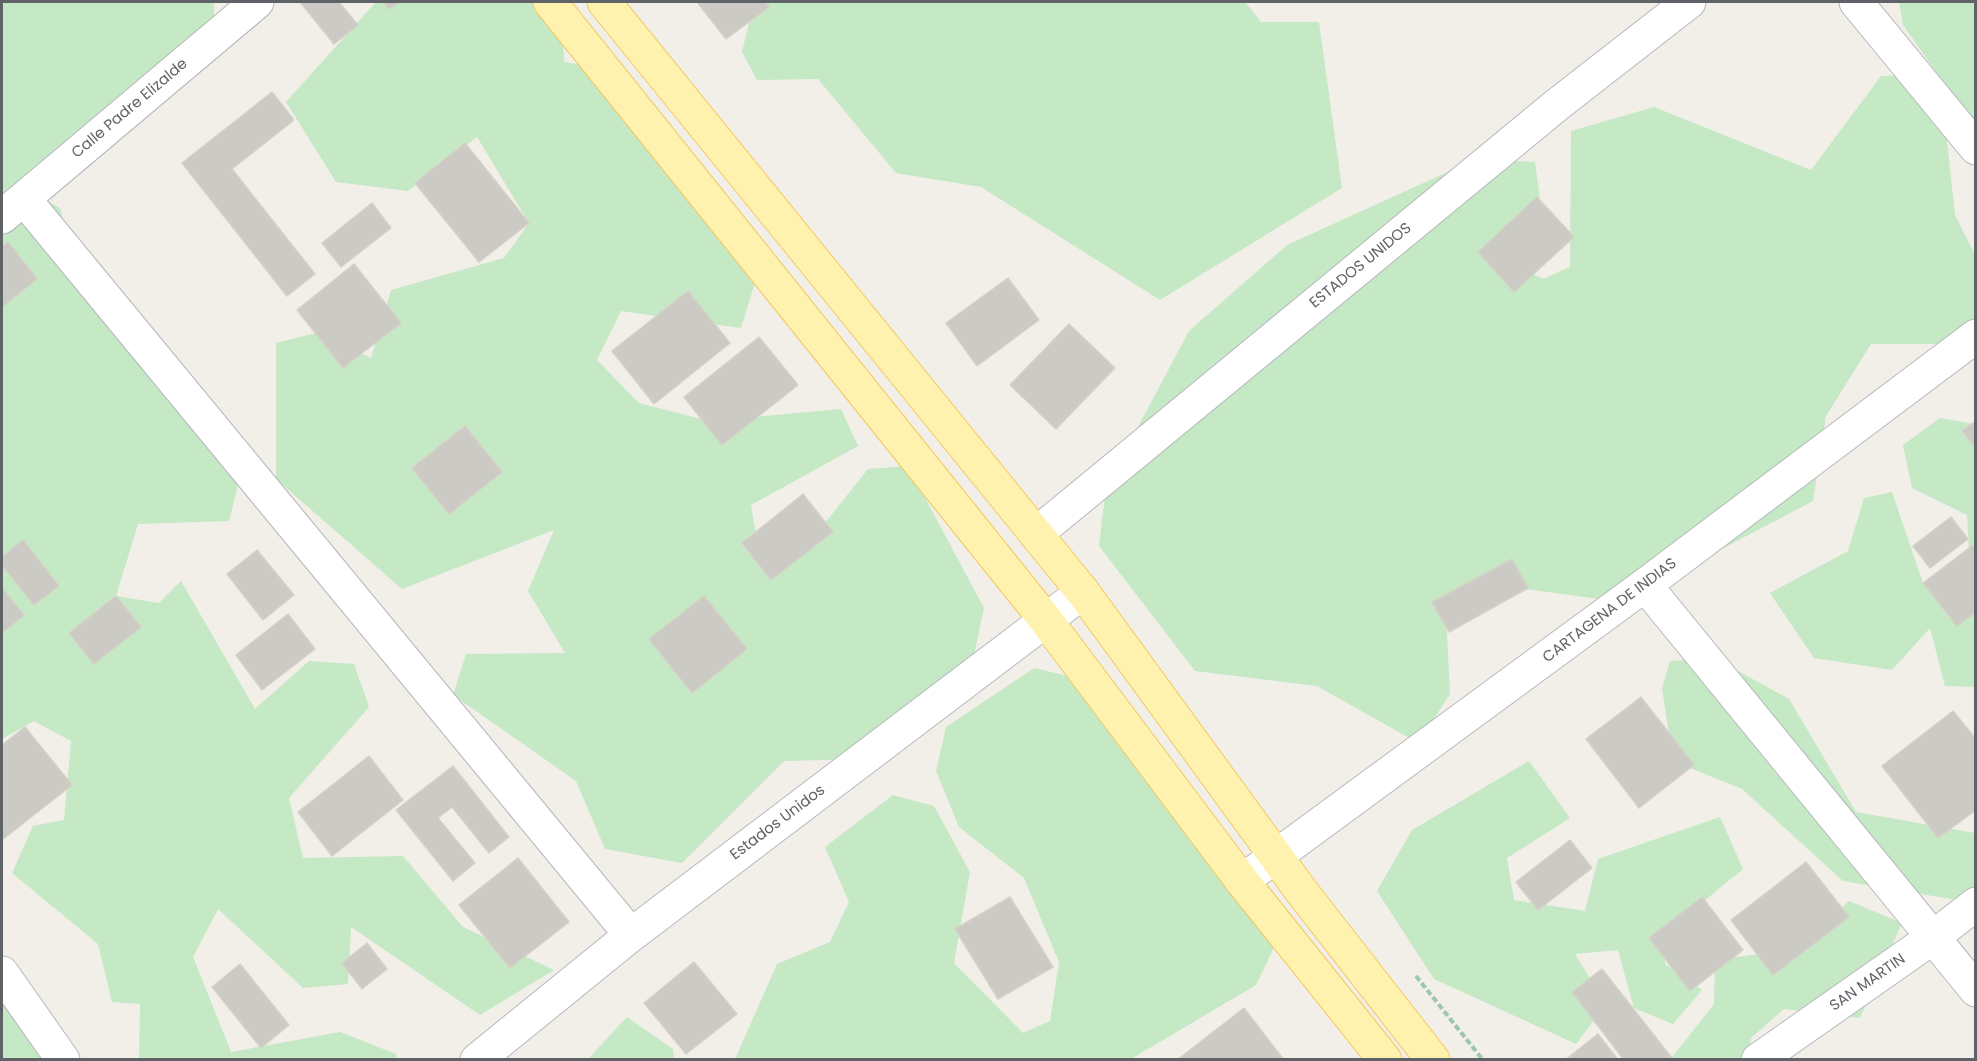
<!DOCTYPE html>
<html>
<head>
<meta charset="utf-8">
<style>
  body { margin:0 }
  #map { position:relative; width:1977px; height:1061px; overflow:hidden; background:#f1efe8; font-family:Poppins,sans-serif }
  canvas { display:block }
  .frame { position:absolute; inset:0; border:3px solid #5f6368; pointer-events:none }
</style>
</head>
<body>
<div id="map">
<canvas width="1977" height="1061"></canvas>
<div class="frame"></div>
</div>
<script>
const context = document.querySelector('canvas').getContext('2d');
context.lineJoin = 'round';
function fill(path, color) { context.fillStyle = color; context.fill(path, 'evenodd'); }
function trace(path, color, width, dash) { context.strokeStyle = color; context.lineWidth = width; context.lineCap = dash ? 'butt' : 'round'; context.setLineDash(dash || []); context.stroke(path); }
function write(font, color, halo, rows, align = 'center') {
  context.font = font + ' Poppins,sans-serif'; context.lineWidth = 5; context.setLineDash([]); context.textBaseline = 'middle'; context.strokeStyle = halo; context.fillStyle = color; for (const [text, x, y, turn = 0] of rows) {
    context.save(); context.translate(x, y); context.rotate((+turn || 0) * Math.PI / 180); context.textAlign = isNaN(turn) ? turn : align; if (halo) context.strokeText(text, 0, 0); context.fillText(text, 0, 0); context.restore();
  }
}
fill(new Path2D(`
  M2,2H214V24L2,194Z
  M376,2H562L564,62L611,69L763,256L741,328L621,311L597,360L639,403L709,421L841,409L858,446L751,505L756,534L813,538L868,469L908,466L984,608L971,669L862,759L784,761L682,863L605,849L576,781L453,695L466,654L565,653L528,591L554,530L402,589L276,479V343L316,333L371,358L391,290L504,258L529,223L477,137L408,191L336,182L286,102Z
  M754,2H1245L1261,22H1319L1342,188L1160,300L981,187L896,173L818,79L757,80L742,52Z
  M1899,2H1975V127L1903,25Z
  M1909,75L1945,122L1955,215L1975,255V321L1960,344H1871L1826,416L1813,501L1621,602L1504,586L1446,615L1450,694L1418,743L1317,686L1195,671L1099,546L1106,487L1189,331L1287,245L1476,159L1535,162L1542,215L1495,254L1543,279L1570,267L1571,131L1654,107L1811,170L1881,76Z
  M19,185L60,208L75,265L239,481L229,521L138,524L116,596L159,603L181,581L255,709L309,661L354,664L369,707L289,798L303,858L403,856L463,927L554,970L480,1015L351,927L348,984L303,988L218,909L193,957L231,1052L340,1032L396,1054L397,1059H139L140,1004L112,1002L98,944L12,873L33,826L64,820L71,741L34,721L2,739V197Z
  M1940,418L1975,424V687L1945,686L1930,628L1892,670L1814,658L1770,593L1848,551L1864,498L1892,492L1923,583L1972,602L1967,515L1912,488L1903,445Z
  M1714,658L1789,699L1856,812L1975,833V903L1843,881L1742,789L1673,761L1662,688L1670,661Z
  M1034,668L1077,678L1289,916L1256,985L1131,1059H735L777,964L830,942L849,902L825,847L893,795L934,806L970,872L954,963L1023,1033L1050,1021L1059,962L1024,878L959,827L936,771L946,727Z
  M1529,761L1570,818L1507,858L1514,900L1585,911L1598,859L1720,817L1743,869L1664,934L1665,964L1702,990L1673,1024L1634,1008L1618,950L1575,954L1606,1005L1576,1044L1434,979L1377,891L1412,830Z
  M1849,901L1902,923L1860,1018L1784,1009L1751,1038L1748,1059L1670,1060L1714,1004L1715,960L1797,949Z
  M2,1001L41,1059H2Z
  M627,1017L673,1049L674,1059H588Z`), '#c5e8c5');
const building = new Path2D(`
  M300,2H339L358,25L334,44Z
  M383,2H399L389,9Z
  M697,2H765L769,7L726,39Z
  M272,92L294,120L232,169L315,274L287,296L182,163Z
  M465,143L529,223L479,262L415,183Z
  M1537,197L1574,237L1514,292L1478,252Z
  M372,203L391,228L341,267L322,243Z
  M8,242L37,279L2,307V247Z
  M354,264L401,323L343,368L297,310Z
  M1008,278L1039,320L977,366L946,323Z
  M688,291L730,343L654,404L612,351Z
  M1069,324L1115,368L1056,429L1010,385Z
  M759,337L798,385L722,445L684,397Z
  M1976,421V448L1962,431Z
  M465,426L502,472L449,514L412,468Z
  M803,494L833,532L771,580L742,543Z
  M1951,517L1968,539L1930,568L1913,546Z
  M23,540L59,586L34,605L2,565V557Z
  M1973,545L1976,548V612L1957,626L1923,583Z
  M257,550L294,595L263,620L227,574Z
  M1512,559L1528,588L1449,632L1432,602Z
  M2,588L24,615L2,633Z
  M116,596L141,627L94,664L69,633Z
  M704,596L747,649L692,693L649,639Z
  M288,614L315,649L262,690L236,655Z
  M1641,697L1694,765L1639,808L1586,739Z
  M1953,711L1976,739V810L1938,838L1882,766Z
  M25,727L72,785L2,840V745Z
  M369,756L403,800L332,856L298,812Z
  M453,766L509,837L489,853L452,807L438,818L475,863L453,881L396,810Z
  M1570,840L1592,868L1538,910L1516,882Z
  M518,858L569,922L510,968L459,905Z
  M1806,862L1849,917L1773,975L1731,920Z
  M1010,897L1053,967L998,999L955,929Z
  M1702,897L1743,950L1690,991L1649,938Z
  M367,943L387,969L362,989L342,963Z
  M694,962L737,1014L686,1054L644,1003Z
  M240,964L289,1025L261,1048L212,987Z
  M1602,969L1672,1058L1669,1060H1624L1572,992Z
  M1244,1008L1284,1060H1177Z
  M1598,1034L1618,1060H1565Z`);
fill(building, '#cccac5');
trace(building, '#d6d1c6', 1.5);
const street = new Path2D(`
  M1856,2L1976,148
  M24,199L631,935
  M2,217L257,2
  M1036,534L1558,104L1689,2
  M1645,585L1976,990
  M1242,881L1645,585L1976,336
  M2,973L63,1060
  M477,1060L631,935L1083,592
  M1758,1060L1932,938L1976,904`);
const primary = new Path2D(`
  M550,2L1045,619L1242,881L1385,1060
  M604,2L1083,592L1302,892L1433,1060`);
trace(street, '#b5b8bc', 35);
trace(primary, '#f2c960', 35);
trace(new Path2D(`
  M1416,976L1483,1060`), '#9cc7a9', 4, [6, 3]);
trace(street, '#fff', 33);
trace(primary, '#fff2af', 33);
write('15px', '#5f6368', '#fff', [
  ["Calle Padre Elizalde",130,109,-40],
  ["ESTADOS UNIDOS",1361,266,-39],
  ["CARTAGENA DE INDIAS",1610,611,-37],
  ["Estados Unidos",778,823,-37],
  ["SAN MARTIN",1868,983,-35]
]);
</script>
</body>
</html>
